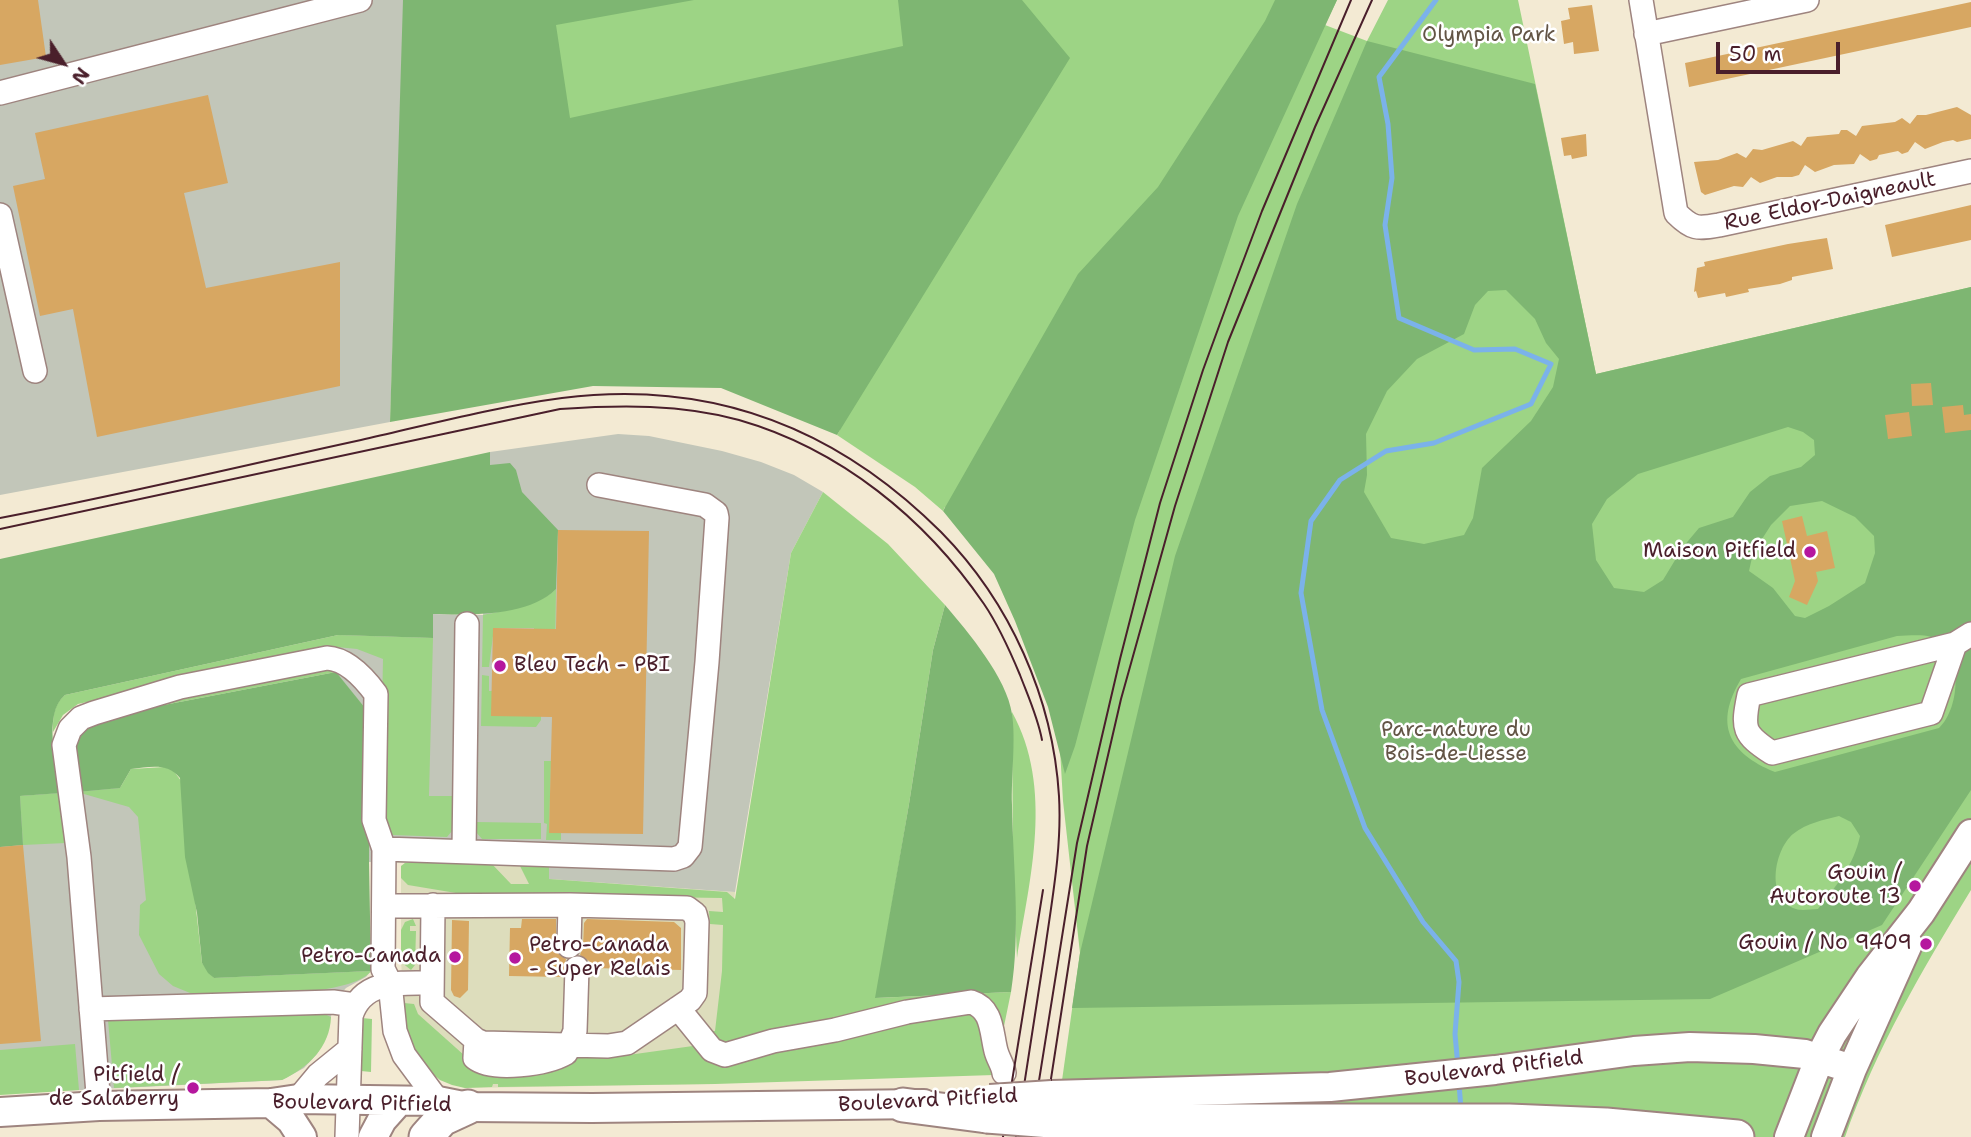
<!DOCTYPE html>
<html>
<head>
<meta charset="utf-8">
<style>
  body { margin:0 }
  #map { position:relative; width:1971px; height:1137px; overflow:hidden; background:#f3ead3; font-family:"Shantell Sans",sans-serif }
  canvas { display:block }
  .north { position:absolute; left:28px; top:28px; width:70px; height:70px; -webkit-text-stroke:5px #fff; paint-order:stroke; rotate:126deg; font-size:19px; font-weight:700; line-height:28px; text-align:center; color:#4a1f2b }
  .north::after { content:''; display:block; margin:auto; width:24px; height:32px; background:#4a1f2b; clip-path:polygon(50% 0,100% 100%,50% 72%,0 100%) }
  .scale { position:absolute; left:1716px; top:42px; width:124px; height:32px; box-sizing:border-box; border:4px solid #4a1f2b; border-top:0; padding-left:9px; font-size:21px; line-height:24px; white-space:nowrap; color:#4a1f2b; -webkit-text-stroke:5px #fff; paint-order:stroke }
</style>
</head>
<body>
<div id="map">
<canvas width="1971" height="1137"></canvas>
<div class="north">N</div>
<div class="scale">50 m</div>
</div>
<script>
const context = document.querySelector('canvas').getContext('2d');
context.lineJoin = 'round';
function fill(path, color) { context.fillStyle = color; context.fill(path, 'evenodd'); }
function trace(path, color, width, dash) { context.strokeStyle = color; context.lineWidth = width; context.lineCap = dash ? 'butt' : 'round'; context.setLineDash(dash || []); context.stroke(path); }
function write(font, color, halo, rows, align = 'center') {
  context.font = font + ' "Shantell Sans",sans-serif'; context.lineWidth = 5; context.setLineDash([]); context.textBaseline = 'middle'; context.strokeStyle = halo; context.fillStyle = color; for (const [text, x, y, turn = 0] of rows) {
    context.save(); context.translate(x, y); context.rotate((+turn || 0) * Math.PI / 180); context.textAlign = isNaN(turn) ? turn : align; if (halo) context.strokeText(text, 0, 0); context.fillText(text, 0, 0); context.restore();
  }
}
fill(new Path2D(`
  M405,863L549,865V879L735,892L715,1084L465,1088L440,1080L404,1003L401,962V866Z`), '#ddddbc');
fill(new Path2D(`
  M0,0H405L390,422L0,495Z
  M618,434L649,436L722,451L761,462L794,475L823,492L791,553L735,892L549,879V865L369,862L370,714L336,673L338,635L432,638V614L483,615L490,452Z
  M182,782L189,979L371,971L366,977L346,988L340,995L332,1012L326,1038L317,1054L304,1068L282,1080L0,1094V833L20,796Z`), '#c2c6b9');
fill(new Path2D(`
  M408,0H1337L1325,25L1367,41L1388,0H1518L1596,374L1971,287V890C1922,970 1876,1049 1845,1137H1054L1080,953L1063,801L1059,732L1001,573L945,507L943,511L915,487L837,435L840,430L725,383Z
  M823,492L888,544L945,605L933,650L909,804L876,998L1011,992L994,1075L715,1084L498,1087V1084H493L492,1087L465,1088L452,1085L440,1080L422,1065L404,1031V1003L414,1004L418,1014L474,1064L570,1057L621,1056L700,1045L710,1031H715L722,971L723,925L710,924L709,911L723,912L722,898L462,894L408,885L401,878V866L405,863L413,862L491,863L511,884H529L519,864L549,865V879L727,892L735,899L791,553Z
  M556,589L555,656H534V628H494L489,667H482L483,615C506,610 539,606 556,589Z
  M338,635L433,638L429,796H453L452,831L447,837L393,835L388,833L380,808L383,659L357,649L337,647L78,704L63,715L53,732C53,718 53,705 65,695Z
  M336,665V672L117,714Z
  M482,675L489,676V691L541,689V720L536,727L481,726Z
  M1012,712C1054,788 1030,878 1017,958L1013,868Z
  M544,761H551L549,832L561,833V840H546L547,824L544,823Z
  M164,767L173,770L182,782L202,963L214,978L371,971C353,996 246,995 213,998L195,995L173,986L159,974L139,935L140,905L146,900L138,817L129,807L77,792L120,788L131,769Z
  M61,793L66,843L23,845L20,796Z
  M476,822L541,823V839H482L476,832Z
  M413,919L416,926H410V931H416L415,965L411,970L401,962V930L405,922Z
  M320,1012L331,1017C330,1047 308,1068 282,1080L114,1088L108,1020Z
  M362,1018L372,1019L371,1072L361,1071Z
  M75,1044L79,1090L0,1095V1050Z`), '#9dd485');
fill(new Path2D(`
  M403,0H694L556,25L570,118L903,46L898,0H1022L1070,58L837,435L721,388L593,386L390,422Z
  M1275,0H1337L1238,216L1135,520L1075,746L1065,774L1048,707L1015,621L994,574L943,511L1078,274L1158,187L1265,21Z
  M1367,41L1535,84L1596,374L1971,287V790L1882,925L1710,999L1072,1008L1080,953L1175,556L1297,204ZM1506,290L1535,319L1546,343L1559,359L1553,387L1531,421L1482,468L1473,518L1464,535L1424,544L1391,538L1364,492L1367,475L1366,434L1387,391L1417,359L1464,334L1475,305L1488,291ZM1788,427L1803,432L1814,440L1815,455L1801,467L1770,476L1750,492L1733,517L1699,528L1683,547L1663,580L1644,592L1614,588L1596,560L1592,524L1607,499L1638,474ZM1822,501L1855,517L1874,536L1875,553L1865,583L1829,606L1805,618L1795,616L1773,588L1749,571L1753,553L1771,525L1790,506ZM1897,636C1907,636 1921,634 1931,637C1964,648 1961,708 1939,728L1775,772C1728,753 1714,724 1741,679ZM1839,816L1851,822L1860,836C1854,865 1836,886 1818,909C1811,909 1802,911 1796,909C1765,900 1774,850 1793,834C1807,823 1823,820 1839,816Z
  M490,452V465L510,463L516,470L522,492L558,530L556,589C528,617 469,615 433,614V638L338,635L65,695C42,714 57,767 61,793L20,796L23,845L0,847V559Z
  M945,605C968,632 1007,678 1012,714C1016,739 1011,778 1012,805C1013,867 1021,931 1011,992L875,998L909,804L933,650Z
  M336,672L370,714L369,862L371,971L214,978L208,973L202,963L197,913L185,857L180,778C167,762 150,767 131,769L120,788L77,792C73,773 66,742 85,728C94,722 107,719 117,714Z`), '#7eb672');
trace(new Path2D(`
  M1436,0L1379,77L1388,124L1392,178L1385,225L1399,318L1474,350L1515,349L1551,364L1531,404L1434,443L1386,451L1340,480L1311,521L1301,593L1322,710L1365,828L1423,922L1456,961L1459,982L1455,1034L1458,1067
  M1459,1084L1461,1109`), '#7bb2ea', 5);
fill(new Path2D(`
  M0,0H38L46,57L0,65Z
  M1971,2V27L1689,87L1685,63Z
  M1592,5L1599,51L1574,54L1573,42L1564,44L1561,21L1570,19L1568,8Z
  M208,95L228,183L184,193L206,288L340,262V386L97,437L73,309L40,316L13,186L45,179L35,133Z
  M1957,107L1971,115V139L1957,142L1953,140L1943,142L1925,149L1915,142L1908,152L1902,154L1898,151L1879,155L1877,159L1870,161L1860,154L1854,164L1834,165L1815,172L1805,165L1799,175L1792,177H1777L1760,183L1751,177L1743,187L1734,186L1705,195L1701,192L1694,162L1718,160L1737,153L1746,158L1753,149L1762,150L1793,141L1801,146L1807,137L1839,134L1841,130H1847L1856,136L1862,126L1895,122L1902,118L1910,124L1917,115H1926Z
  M1586,134L1587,156L1572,159L1571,155L1564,156L1561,138Z
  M1971,205V240L1892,257L1885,225Z
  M1827,238L1833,269L1792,277V280L1780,284L1748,289L1749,292L1726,297L1725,293L1698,298L1696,291L1694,292L1697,268L1705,266L1704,262L1788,244Z
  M1931,383L1933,405L1912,406L1911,384Z
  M1963,405L1964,415L1971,414V430L1945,433L1942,407Z
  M1909,412L1912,436L1888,439L1885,415Z
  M1802,516L1807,536L1827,531L1835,568L1816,572L1818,581L1807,605L1789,597L1795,581L1782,521Z
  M558,530L649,531L643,834L549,833L552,717L491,716L493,628L556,629Z
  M23,845L41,1041L0,1044V847Z
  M522,919H556V952L566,959L563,977L509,976L510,928H521Z
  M587,919L674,922L681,928V970L591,968L589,961L580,955L583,946L584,923Z
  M452,920L469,921L468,990L460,998L454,996L451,990Z`), '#d7a762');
const minor = new Path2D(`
  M1641,0L1676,213C1692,229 1697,229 1719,225L1971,171
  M1646,34L1807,0
  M0,93L360,0
  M0,215L35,371
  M1955,644L1931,713L1772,753C1743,734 1742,729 1749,695L1955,644L1971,634
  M384,849L674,859L683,856L690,847L707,662L717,518L716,513L705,505L599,485
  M464,851L467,624
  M384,906L570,905L687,908L695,914L697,922L695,993L690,1000L627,1043L608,1046L483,1043L476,1040L432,1002L433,905
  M569,946L570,905
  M678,1008L712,1050L725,1055L773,1041L835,1030L907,1012L971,1002C993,1009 991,1032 996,1051C998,1059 1003,1065 1004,1073
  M91,1009L333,1002L355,1005
  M476,1040L475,1058C493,1072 547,1064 566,1053L575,1031L577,968
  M298,1099L318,1075L350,1049
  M99,1106L79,857L64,745L70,729L81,718L94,713L180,687L327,658C347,659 365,679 376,694L374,820L384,849L383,969L390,983L395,1031L404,1055L438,1101
  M347,1137L351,1016C362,979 401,983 432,983`);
const major = new Path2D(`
  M1052,1095L1330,1087L1495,1070L1634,1051L1690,1047L1754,1049L1805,1054L1852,1069
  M271,1103L291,1120L302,1137
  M0,1112L99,1106L271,1103L298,1099L438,1101L468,1107L592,1108L924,1104
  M373,1137L382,1120L399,1101
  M1789,1137L1820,1057L1832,1034L1870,977L1921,912L1971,834
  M1826,1137L1852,1069L1908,944`);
const highway = new Path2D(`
  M903,1105L987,1116
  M1051,1121H1509L1606,1125L1737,1137
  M426,1137L442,1119L468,1107`);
trace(minor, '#9e847f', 26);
trace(major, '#9e847f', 32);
trace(highway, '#9e847f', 37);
trace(minor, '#fff', 23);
trace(major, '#fff', 28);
trace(highway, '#fff', 33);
trace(new Path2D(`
  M0,518C121,495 241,466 361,440C427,425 494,407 562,398C710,379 836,427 941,532C1010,602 1053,698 1059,796C1062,848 1052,899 1045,950C1035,1013 1026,1075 1016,1137
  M0,529L560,409C620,405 681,404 739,420C840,449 925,518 984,604C999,626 1010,651 1020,675C1028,696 1038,718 1042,740
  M1003,1137L1043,890
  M1030,1137L1077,843L1120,659L1160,503L1203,370L1233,288L1262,211L1351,0
  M1042,1137L1087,846L1121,699L1175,506L1228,342L1315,127L1372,0`), '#4a1f2b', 2);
const majorBridge = new Path2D(`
  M990,1099L1052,1095`);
const highwayBridge = new Path2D(`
  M987,1116L1051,1121`);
trace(majorBridge, '#9e847f', 32, []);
trace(highwayBridge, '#9e847f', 37, []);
trace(majorBridge, '#fff', 28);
trace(highwayBridge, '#fff', 33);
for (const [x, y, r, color] of [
  [1810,552,7,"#b5179e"],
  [500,666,7,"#b5179e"],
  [1915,886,7,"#b5179e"],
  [1926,944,7,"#b5179e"],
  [455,957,7,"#b5179e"],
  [515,958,7,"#b5179e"],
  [193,1088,7,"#b5179e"]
]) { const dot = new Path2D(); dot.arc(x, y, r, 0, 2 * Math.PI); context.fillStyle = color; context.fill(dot); trace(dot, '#fff', 2.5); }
write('21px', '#635546', '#fff', [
  ["Olympia Park",1489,36],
  ["Parc-nature du",1456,731],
  ["Bois-de-Liesse",1456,755]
]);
write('21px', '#4a1f2b', '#fff', [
  ["Rue Eldor-Daigneault",1830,202,-12],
  ["Boulevard Pitfield",1494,1069,-7],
  ["Boulevard Pitfield",928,1101,-3],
  ["Boulevard Pitfield",362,1104,1]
]);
write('21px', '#4a1f2b', '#fff', [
  ["Maison Pitfield",1796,552],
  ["Bleu Tech - PBI",514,666,"left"],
  ["Gouin /",1901,874],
  ["Autoroute 13",1901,898],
  ["Gouin / No 9409",1912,944],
  ["Petro-Canada",529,946,"left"],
  ["- Super Relais",529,970,"left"],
  ["Petro-Canada",441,957],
  ["Pitfield /",179,1076],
  ["de Salaberry",179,1100]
], 'right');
</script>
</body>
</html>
